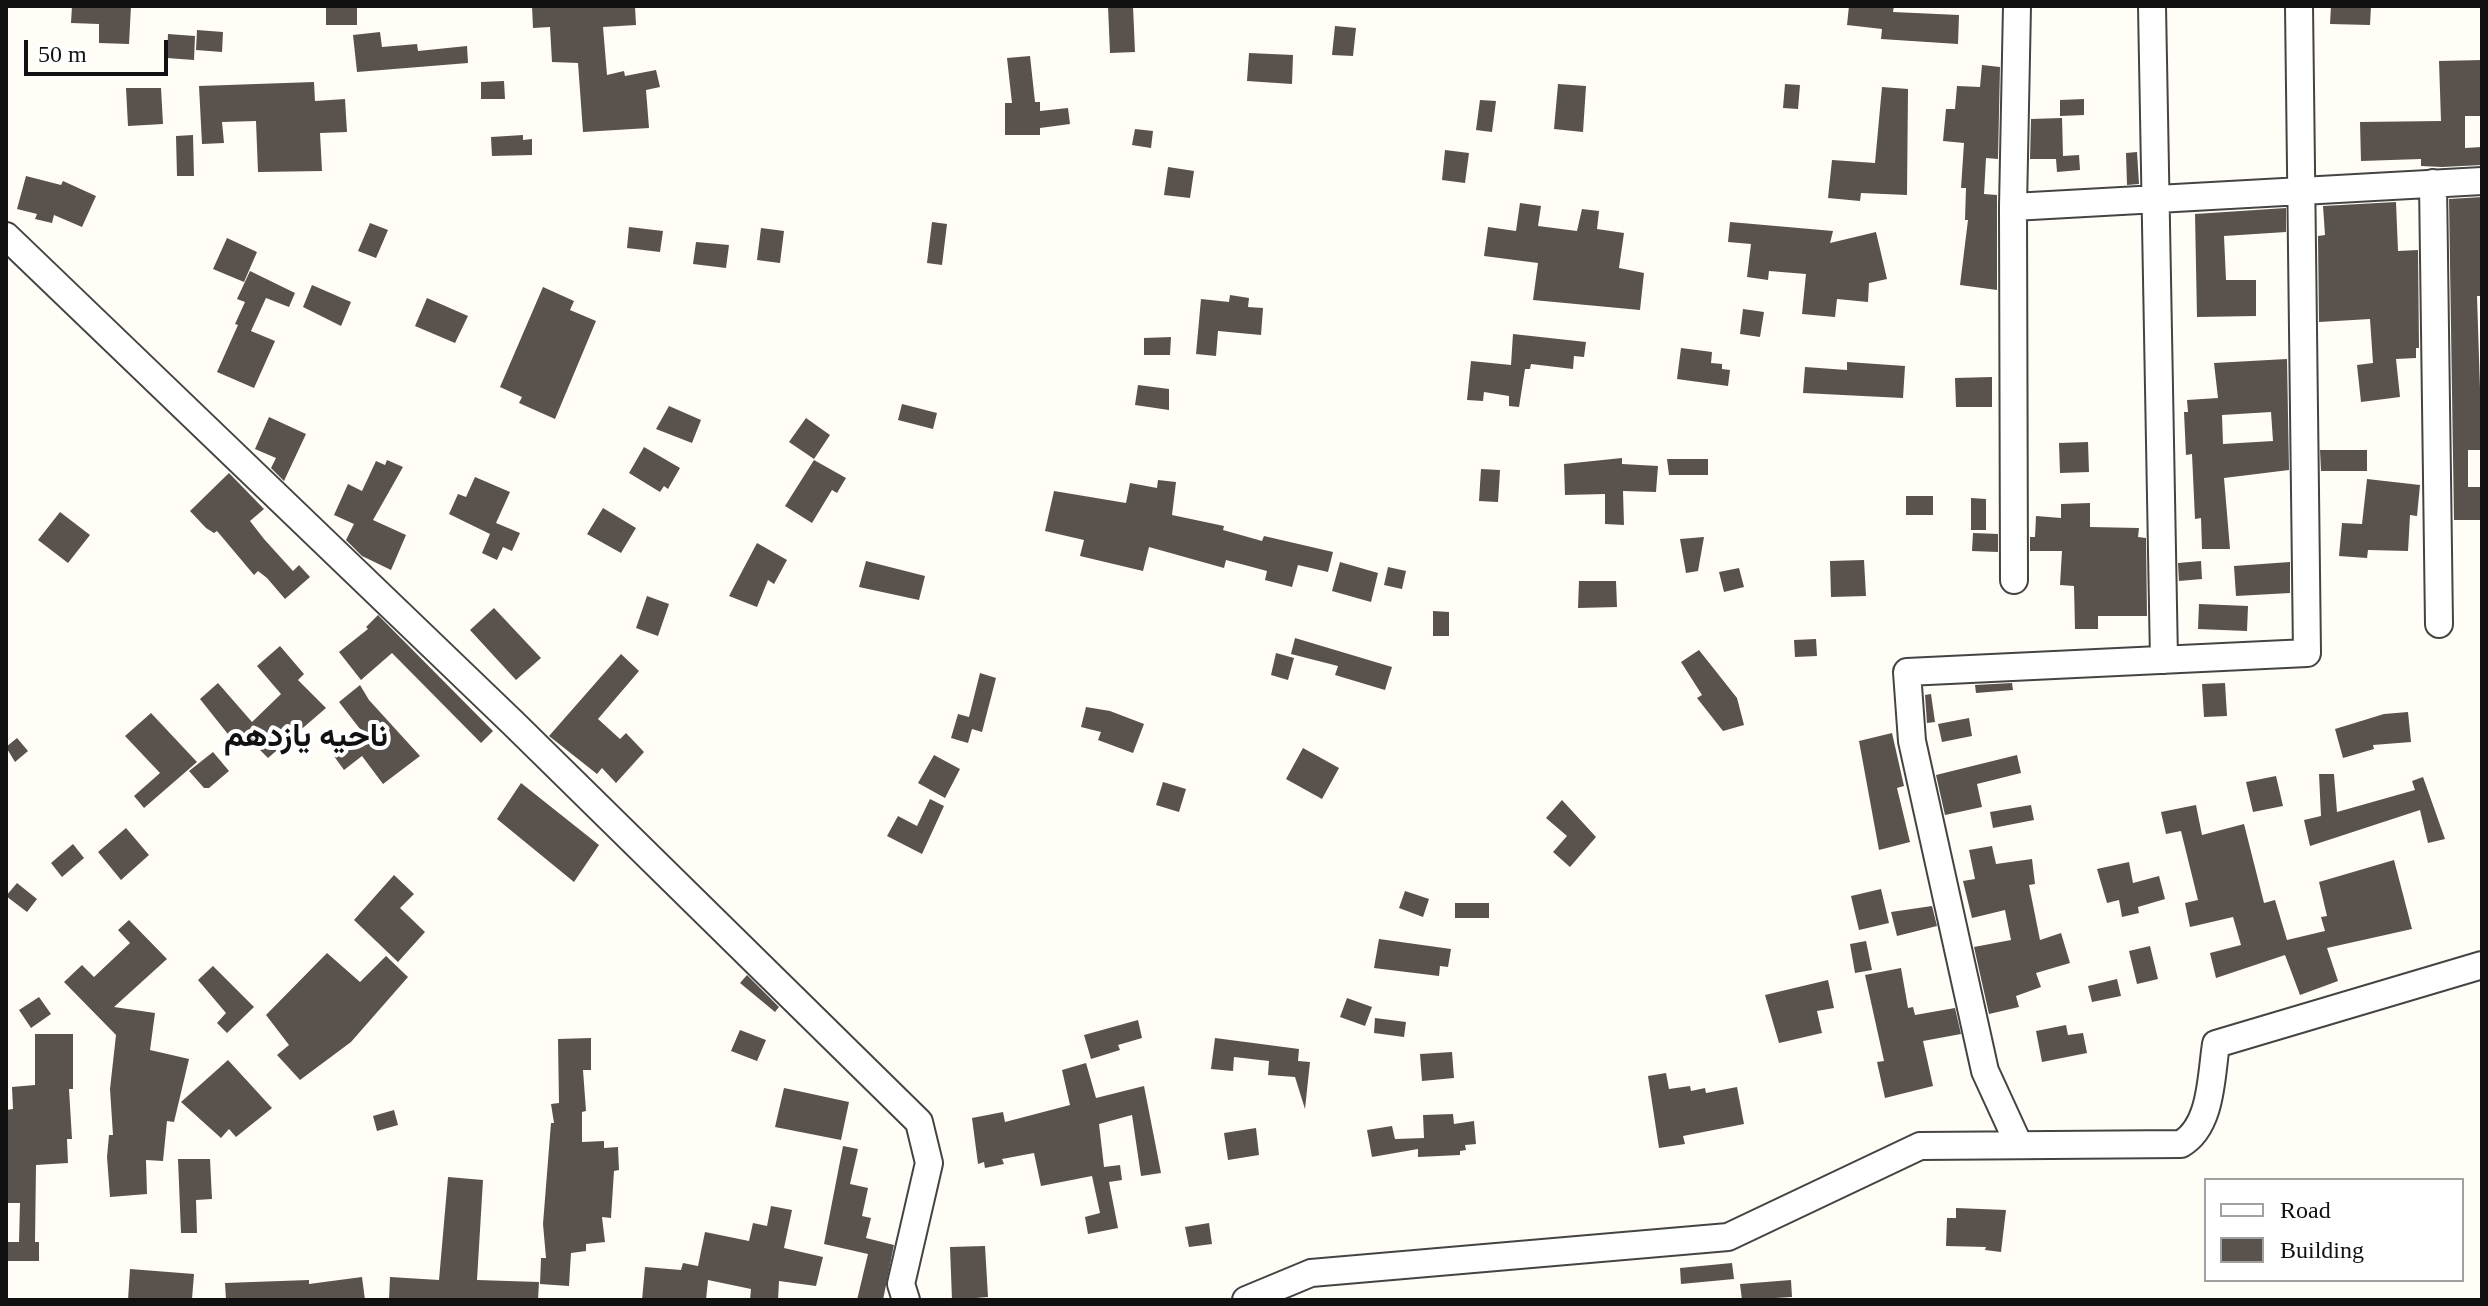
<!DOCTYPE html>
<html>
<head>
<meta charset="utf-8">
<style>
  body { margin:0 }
  #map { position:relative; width:2488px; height:1306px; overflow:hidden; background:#fffdf5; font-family:"Times New Roman",serif }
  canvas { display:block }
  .frame { position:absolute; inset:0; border:8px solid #111; pointer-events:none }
  .legend { position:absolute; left:2204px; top:1178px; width:260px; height:104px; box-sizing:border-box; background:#fff; border:2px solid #a0a0a0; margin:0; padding:10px 14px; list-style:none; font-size:24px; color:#111 }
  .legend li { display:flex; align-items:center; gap:16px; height:40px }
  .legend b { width:40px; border:2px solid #a0a0a0 }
  .scale { position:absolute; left:24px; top:40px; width:144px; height:36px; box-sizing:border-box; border:4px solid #111; border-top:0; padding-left:10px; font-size:24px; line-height:28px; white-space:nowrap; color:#111; -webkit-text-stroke:6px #fff; paint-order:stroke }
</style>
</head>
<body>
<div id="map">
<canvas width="2488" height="1306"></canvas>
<div class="frame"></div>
<ul class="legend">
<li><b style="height:10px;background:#fff"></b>Road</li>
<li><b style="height:22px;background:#5a524d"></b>Building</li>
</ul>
<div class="scale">50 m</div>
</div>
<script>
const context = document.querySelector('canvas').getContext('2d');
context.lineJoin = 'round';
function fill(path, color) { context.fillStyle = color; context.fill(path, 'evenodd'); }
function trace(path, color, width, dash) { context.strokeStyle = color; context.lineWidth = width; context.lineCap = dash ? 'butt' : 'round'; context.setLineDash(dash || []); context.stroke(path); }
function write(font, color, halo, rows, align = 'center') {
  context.font = font + ' "Times New Roman",Vazirmatn,serif'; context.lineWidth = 8; context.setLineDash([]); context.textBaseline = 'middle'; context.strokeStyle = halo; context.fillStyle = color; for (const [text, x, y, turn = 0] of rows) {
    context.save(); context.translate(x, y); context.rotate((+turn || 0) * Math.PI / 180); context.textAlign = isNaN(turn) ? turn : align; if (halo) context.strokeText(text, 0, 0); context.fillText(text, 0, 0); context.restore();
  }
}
fill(new Path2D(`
  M72,6H131L129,44L99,43V24L71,23Z
  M326,6H357V25H326Z
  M532,6H635L636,25L603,27L607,75L624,71L625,76L656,70L660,87L646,90L649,128L583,132L578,63L552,62L550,27L533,28Z
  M1108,6H1133L1135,52L1110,53Z
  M1849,6H1894L1893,12L1959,15L1958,44L1881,39L1882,29L1847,25Z
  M2331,6H2371L2370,25L2330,24Z
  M1335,26L1356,28L1353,56L1332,55Z
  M197,30L223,32L222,52L196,50Z
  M380,32L382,47L417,44L418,51L467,46L468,63L357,72L353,35Z
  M168,34L195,36L194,60L167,58Z
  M1249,53L1293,55L1292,84L1247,81Z
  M1030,56L1035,102H1040V111L1068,108L1070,124L1040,128V135H1005V103H1012L1007,58Z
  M2482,60V116H2465V148L2482,147V165L2442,167L2421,166V159L2361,161L2360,122L2441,121L2439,61Z
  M1982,65L2000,67L1998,159L1986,158L1984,194L1997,195V290L1960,285L1968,220H1965L1966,188H1961L1964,143L1943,141L1946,109H1955L1957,86L1980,87Z
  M504,81L505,99H481V82Z
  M314,82L315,101L345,99L347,132L320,133L322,171L258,172L256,121L222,122L224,143L202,144L199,86Z
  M1558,84L1586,86L1583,132L1554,129Z
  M1785,84L1800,85L1798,109L1783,108Z
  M1882,87L1908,89L1907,195L1861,193L1860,201L1828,198L1832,160L1875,163Z
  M126,88H161L163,124L128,126Z
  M2084,99V115L2060,116V100Z
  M1480,100L1496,101L1492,132L1476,130Z
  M2062,118L2063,156L2079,155L2080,170L2057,172L2056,159H2030L2031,119Z
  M1135,129L1153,131L1151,148L1132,145Z
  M193,135L194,176H177L176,136Z
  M523,135V140L532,139V155L492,156L491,137Z
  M1445,150L1469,153L1465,183L1442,180Z
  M2137,152L2139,184L2127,185L2126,153Z
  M1168,167L1194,171L1190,198L1164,195Z
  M26,176L61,185L63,181L96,196L82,227L54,215L52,223L35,219L37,214L17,209Z
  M2482,197V296H2477L2482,450H2468V487H2482V520H2454L2449,199Z
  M2396,202L2398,251L2418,250L2419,348H2416V358L2396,359L2400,397L2361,402L2357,365L2373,363L2370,319L2319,322L2318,236L2325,235L2323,206Z
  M1520,203L1541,206L1538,226L1577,231L1582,209L1599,211L1597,229L1624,233L1619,268L1644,273L1640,310L1533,300L1538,263L1484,256L1488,227L1516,231Z
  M2286,208V232L2224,236L2226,280H2256V316L2197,317L2195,214Z
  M932,222L947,224L942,265L927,263Z
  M1730,222L1833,231L1830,243L1876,232L1887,279L1869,283L1868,302L1837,299L1835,317L1802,314L1806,274L1769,271L1768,280L1747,277L1751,244L1728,242Z
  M370,223L388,230L376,258L358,251Z
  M629,227L663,231L660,252L627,248Z
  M761,228L784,231L780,263L757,260Z
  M227,238L257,252L244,282L213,269Z
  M696,242L729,245L726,268L693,264Z
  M250,271L295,293L289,307L266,298L251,331L275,341L254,388L217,372L238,325L235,324L245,302L237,299Z
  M312,285L351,302L341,326L303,307Z
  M543,287L574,301L570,310L596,321L555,419L519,403L522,397L500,387Z
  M1230,295L1249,298L1248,307L1263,308L1261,335L1218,331L1216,356L1196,354L1201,299L1229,302Z
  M427,298L468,316L455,343L415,326Z
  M1743,309L1764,312L1760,337L1740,334Z
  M1513,334L1586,342L1584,357L1574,356L1573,369L1531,364L1530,369H1525L1519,407L1509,406V396L1484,392L1483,401L1467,400L1471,361L1511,365Z
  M1171,337L1170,355H1144V338Z
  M1681,348L1712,352L1711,363L1722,364V369L1730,370L1728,386L1677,379Z
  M2287,359L2289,470L2224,478L2230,549H2202L2201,518L2195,519L2192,454L2186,455L2184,412H2188L2187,400L2218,398L2214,363ZM2271,412L2273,441L2223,444L2222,415Z
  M1847,362L1905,366L1903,398L1803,393L1805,367L1847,370Z
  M1992,377V407H1956L1955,378Z
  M1138,385L1169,389V410L1135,405Z
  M902,404L937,413L933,429L898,420Z
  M669,406L701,420L692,443L656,429Z
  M269,417L306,434L284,481L271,468L276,458L255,449Z
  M806,418L830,435L814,459L789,442Z
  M2088,442L2089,472L2060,473L2059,443Z
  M644,447L680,468L668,489L664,486L660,492L629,473Z
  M2320,450H2367V471H2321Z
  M1622,458V464L1658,466L1656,492L1623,491L1624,525L1605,524V494L1565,495L1564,464Z
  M1667,459H1708V475H1669Z
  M387,460L403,467L373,520L406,535L391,570L362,556L346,540L354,524L334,515L348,484L362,491L376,461L385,465Z
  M814,460L846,478L837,493L832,490L812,523L785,506Z
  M1481,469L1500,470L1498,502L1479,501Z
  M229,473L264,509L250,521L264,539L293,571L299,565L310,577L285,599L267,578L258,571L254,575L217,531L214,533L206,528L190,511Z
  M475,477L510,492L496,523L520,533L512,551L503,547L497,560L482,553L490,534L449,514L458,494L466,497Z
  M2367,479L2420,485L2417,516L2410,515L2408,551L2368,550L2367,558L2339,556L2342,523L2362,524Z
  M1158,480L1176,482L1172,515L1224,526L1223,530L1262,541L1264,536L1333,552L1328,572L1298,565L1292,587L1265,580L1267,571L1226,560L1224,568L1149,547L1143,571L1080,556L1084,540L1045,531L1054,491L1126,503L1130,483L1157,488Z
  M1906,496H1933V515H1906Z
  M1971,498L1986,499V530H1971Z
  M2090,503V527L2139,528L2138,537L2146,538L2147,616H2098V629H2075L2074,586L2060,585L2062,551H2030V537H2035L2036,516L2061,518V504Z
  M603,508L636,528L621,553L587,534Z
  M60,512L90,535L68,563L38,540Z
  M1973,533L1998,534V552L1972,551Z
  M1704,537L1698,571L1686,573L1680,539Z
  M757,543L787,560L774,584L768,580L757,607L729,596Z
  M1864,560L1866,596L1831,597L1830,561Z
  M866,561L925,576L919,600L859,587Z
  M2201,561L2202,579L2179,581L2178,563Z
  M1340,562L1378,573L1371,602L1332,591Z
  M2290,562V593L2236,596L2234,566Z
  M1388,567L1406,571L1402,589L1384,585Z
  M1739,568L1744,587L1724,592L1719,572Z
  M1579,581H1616L1617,607L1578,608Z
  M647,596L669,604L658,636L636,628Z
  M2199,604L2248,606L2247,631L2198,629Z
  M494,608L541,658L516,680L470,630Z
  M1433,611L1449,612V636H1433Z
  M378,615L493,731L481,743L392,653L361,680L339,652L368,629L366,627Z
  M1295,638L1392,667L1385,690L1335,675L1338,666L1291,654Z
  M1816,639L1817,656L1795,657L1794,640Z
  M280,646L304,674L298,680L326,708L268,758L251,741L239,748L200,699L218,683L252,722L281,694L257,666Z
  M1699,650L1737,698L1744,725L1723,731L1697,698L1702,695L1681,662Z
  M1276,653L1294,658L1288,680L1271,675Z
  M621,654L639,671L598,719L620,739L626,733L644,752L616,783L602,768L597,774L549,736Z
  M980,673L996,678L982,732L972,729L968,743L951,738L958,714L969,717Z
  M2012,683L2013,690L1976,693L1975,685Z
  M2225,683L2227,716L2204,717L2202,684Z
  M360,685L369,700L420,756L383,784L362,756L344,770L331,752L360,729L339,702Z
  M1931,694L1935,722L1927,723L1925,695Z
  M1086,707L1110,711L1144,724L1133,753L1098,740L1101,732L1081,727Z
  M2408,712L2411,742L2373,745L2374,749L2343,758L2335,729L2384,714Z
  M151,713L197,762L144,808L134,796L160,773L125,736Z
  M1969,718L1972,736L1942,742L1938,724Z
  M1892,733L1904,786L1897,788L1910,842L1879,850L1859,741Z
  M17,738L28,751L15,762L6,747Z
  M1303,748L1339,768L1322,799L1286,779Z
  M213,752L229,771L209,788H204L189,771Z
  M934,755L960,769L945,798L918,783Z
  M2017,755L2021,773L1977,784L1982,807L1945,815L1936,775Z
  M2319,774H2334L2337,812L2415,790L2412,781L2423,777L2445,839L2428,843L2420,810L2310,846L2304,820L2321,816Z
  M2276,776L2283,806L2253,812L2246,782Z
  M1163,782L1186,789L1179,812L1156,805Z
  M521,783L599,845L574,882L497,819Z
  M930,799L944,806L922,854L887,836L898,816L917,826Z
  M1562,800L1596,837L1570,867L1553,852L1567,836L1546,818Z
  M2031,805L2034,820L1993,828L1990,812Z
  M2196,805L2202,835L2244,824L2264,903L2275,900L2287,940L2325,931L2321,917L2327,916L2319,882L2394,860L2412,929L2327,948L2338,981L2300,995L2285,955L2216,978L2210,953L2241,945L2233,917L2190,927L2185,903L2198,900L2181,831L2166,834L2161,812Z
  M126,828L149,855L121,880L98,852Z
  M73,844L84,858L62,877L51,863Z
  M1992,846L1996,864L2032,859L2035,884L2029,885L2040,940L2061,933L2070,963L2036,973L2041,987L2016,996L2019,1007L1989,1014L1974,947L2011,940L2005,910L1972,918L1963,881L1975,879L1969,850Z
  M2129,862L2133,883L2159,876L2165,899L2138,907L2139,913L2122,917L2119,900L2107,903L2097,869Z
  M394,875L414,894L400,908L425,932L398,962L354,920Z
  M17,883L37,899L27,912L6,896Z
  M1881,889L1889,923L1859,930L1851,896Z
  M1405,891L1429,899L1423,917L1399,908Z
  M1455,903H1489V918H1455Z
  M1932,906L1937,926L1897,936L1891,912Z
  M129,920L167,959L114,1007L155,1013L150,1050L189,1059L174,1122L167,1121L163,1161L146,1160L147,1194L110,1197L107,1157L109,1135H113L110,1089L116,1035L64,982L82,965L94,977L130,943L118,930Z
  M1379,939L1451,949L1448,967L1440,966L1439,976L1374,968Z
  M1866,941L1872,970L1855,973L1850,944Z
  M2150,946L2158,979L2137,984L2129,951Z
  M327,953L360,982L386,956L408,977L351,1042L300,1080L277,1055L289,1045L266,1015Z
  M213,966L254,1007L227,1033L217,1023L226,1013L198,980Z
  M1901,968L1908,1008L1913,1007L1915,1015L1955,1008L1961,1034L1923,1041L1933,1086L1885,1098L1877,1062L1884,1061L1865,975Z
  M747,975L779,1007L775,1012L740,983Z
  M2117,979L2121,996L2092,1002L2088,986Z
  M1828,980L1834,1008L1817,1011L1822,1033L1779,1043L1765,995Z
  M39,997L51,1014L31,1028L19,1010Z
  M1347,998L1372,1007L1365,1026L1340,1017Z
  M1375,1018L1406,1022L1404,1037L1374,1033Z
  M1138,1020L1142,1038L1118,1045L1120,1050L1091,1059L1084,1035Z
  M2066,1025L2068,1035L2083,1033L2087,1053L2042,1062L2036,1031Z
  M740,1030L766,1040L757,1061L731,1051Z
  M35,1034H73V1089H69L72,1139H67L68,1163L36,1165L35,1242H39V1261H6V1242H19L20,1203H8L6,1110L13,1109L12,1087L35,1085Z
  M591,1038V1070H583L586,1111L582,1112V1142L604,1141V1148L618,1147L619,1170L614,1171L611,1218L602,1217L605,1242L586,1244V1251L571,1253L569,1286L540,1284L541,1258H546L543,1224L551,1123H554L551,1104L559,1103L558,1039Z
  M1215,1038L1299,1049L1298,1061L1310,1062L1305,1109L1295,1077L1268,1075L1269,1061L1234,1057L1233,1071L1211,1069Z
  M1452,1052L1454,1078L1422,1081L1420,1054Z
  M228,1060L272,1108L236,1137L229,1129L221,1138L181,1102Z
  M1086,1063L1096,1098L1144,1086L1161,1173L1141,1176L1132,1115L1099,1124L1104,1167L1120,1165L1122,1180L1109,1182L1118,1228L1088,1234L1085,1217L1100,1213L1092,1176L1041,1186L1034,1153L1002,1159L1004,1164L985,1168L984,1162L978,1164L972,1118L1003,1112L1005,1122L1070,1105L1062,1070Z
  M1666,1073L1669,1089L1690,1086L1691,1091L1705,1088L1706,1093L1737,1087L1744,1124L1683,1136L1685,1144L1659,1148L1648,1076Z
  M784,1088L849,1102L841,1140L775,1127Z
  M394,1110L398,1125L377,1131L373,1116Z
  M1453,1114L1454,1124L1474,1121L1476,1144L1465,1145L1466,1150L1460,1151V1155L1418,1157V1149L1372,1157L1367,1130L1392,1126L1395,1139L1424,1138L1423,1115Z
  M1256,1128L1259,1155L1228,1160L1224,1133Z
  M843,1146L858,1149L850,1184L868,1188L862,1216L871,1218L866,1238L894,1245L883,1300H857L868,1254L824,1244Z
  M178,1159H210L212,1199L196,1200L197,1233H181Z
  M448,1177L483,1180L477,1280L539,1282L538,1300H389L390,1277L439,1280Z
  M771,1206L792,1210L784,1248L823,1257L816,1286L779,1281L778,1300H750L751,1289L708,1280L706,1300H642L645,1267L681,1270L683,1263L698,1266L705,1232L749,1241L753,1223L767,1226Z
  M1956,1208L2006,1210L2001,1252L1985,1250L1986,1247L1946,1246L1947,1218H1956Z
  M1209,1223L1212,1244L1189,1247L1185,1227Z
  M985,1246L988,1297L952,1300L950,1247Z
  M1732,1263L1734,1279L1681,1284L1680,1268Z
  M130,1269L194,1274L192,1299L128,1300Z
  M362,1277L365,1300H226L225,1283L309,1280V1284Z
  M1791,1280L1792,1297L1742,1300L1740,1284Z`), '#5a524d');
const minor = new Path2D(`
  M2152,6L2164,660
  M2433,183L2439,624
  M2013,207L2482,181
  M6,236L513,723L919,1122L929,1163L901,1284L906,1300
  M2014,580L2013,207L2017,6
  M2019,1145L1985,1071L1912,741L1907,672L2307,653L2299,6
  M1246,1300L1311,1273L1728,1237L1920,1146L2181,1144C2212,1126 2211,1076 2216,1044L2482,965`);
trace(minor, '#444', 30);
trace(minor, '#fff', 26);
write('bold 32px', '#111', '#fff', [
  ["ناحیه یازدهم",306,738]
]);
</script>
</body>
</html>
